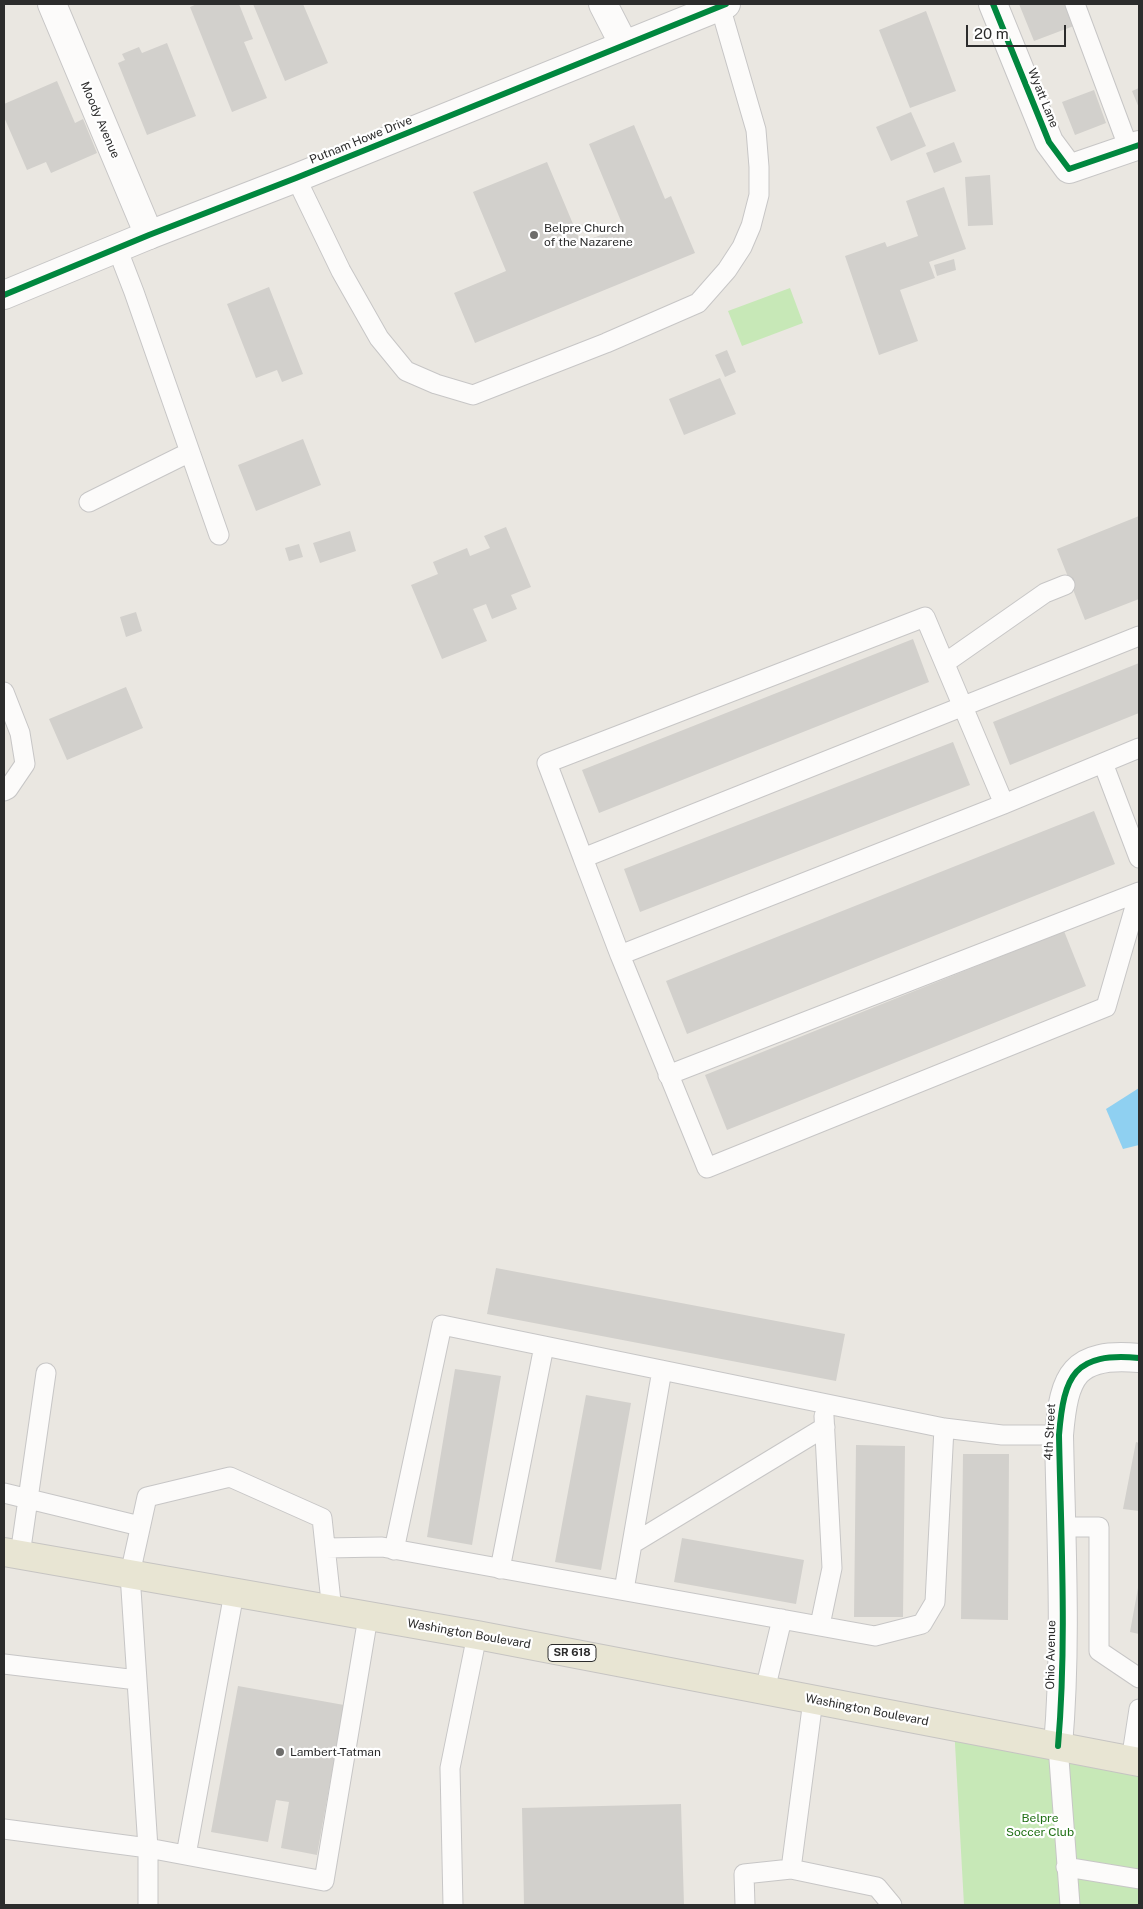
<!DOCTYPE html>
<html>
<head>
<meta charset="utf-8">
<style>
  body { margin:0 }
  #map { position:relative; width:1143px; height:1909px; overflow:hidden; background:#eae7e1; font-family:"Public Sans",sans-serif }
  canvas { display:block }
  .frame { position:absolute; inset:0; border:5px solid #2c2c2c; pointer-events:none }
  .scale { position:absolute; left:966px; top:25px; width:100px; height:22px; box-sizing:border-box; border:2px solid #2c2c2c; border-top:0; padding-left:6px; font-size:15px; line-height:18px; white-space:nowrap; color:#2c2c2c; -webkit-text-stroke:4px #fff; paint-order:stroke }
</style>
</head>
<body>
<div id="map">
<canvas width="1143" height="1909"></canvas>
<div class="frame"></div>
<div class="scale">20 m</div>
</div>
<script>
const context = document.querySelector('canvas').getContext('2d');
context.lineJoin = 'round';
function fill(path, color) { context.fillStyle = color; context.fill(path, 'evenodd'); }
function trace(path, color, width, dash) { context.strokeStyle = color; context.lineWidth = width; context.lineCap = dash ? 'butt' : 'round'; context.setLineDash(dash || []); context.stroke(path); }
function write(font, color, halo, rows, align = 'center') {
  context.font = font + ' "Public Sans",sans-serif'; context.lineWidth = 4.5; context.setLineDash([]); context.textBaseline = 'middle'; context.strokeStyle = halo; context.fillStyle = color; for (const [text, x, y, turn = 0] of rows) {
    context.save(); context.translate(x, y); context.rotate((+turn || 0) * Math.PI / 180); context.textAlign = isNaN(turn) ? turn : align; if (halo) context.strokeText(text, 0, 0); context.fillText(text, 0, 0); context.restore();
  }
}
fill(new Path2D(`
  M790,288L803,323L742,346L728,311Z
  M954,1726L1139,1762V1905H964Z`), '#c7e8b7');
fill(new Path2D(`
  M1139,1088V1145L1123,1149L1106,1109Z`), '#8fd0f1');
fill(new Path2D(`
  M197,4H239L253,39L244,42L267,98L232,112L190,7Z
  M253,4H303L328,63L285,81Z
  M1019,4H1071L1079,24L1034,41Z
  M926,11L956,91L910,108L879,30Z
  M167,43L196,116L147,135L118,63L125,60L122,54L139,47L142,53Z
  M57,81L75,123L83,119L97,153L51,173L46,162L27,170L4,117V104Z
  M1139,88V108L1132,91Z
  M1094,90L1106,123L1075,135L1062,102Z
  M911,112L926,146L891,161L876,127Z
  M634,125L665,199L671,196L695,253L475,343L454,293L506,271L473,192L547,162L581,243L623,226L589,144Z
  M954,142L962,162L934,173L926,153Z
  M990,175L993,225L968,226L965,177Z
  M944,187L966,249L929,262L935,278L900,290L918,341L879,355L845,256L885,242L887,247L918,236L906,201Z
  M954,259L956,270L937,276L934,265Z
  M269,287L303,374L282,382L277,370L256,378L227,304Z
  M727,350L736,372L725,377L715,355Z
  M720,378L736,414L684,435L669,399Z
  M303,439L321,485L256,511L238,465Z
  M1139,516V599L1085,620L1057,549Z
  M506,527L531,587L511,595L517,609L492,619L486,604L473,609L487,641L442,659L411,585L438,574L433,562L467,548L470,556L490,548L484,536Z
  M350,531L356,551L320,563L313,543Z
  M299,544L303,557L289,561L285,548Z
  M136,612L142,631L126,637L120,617Z
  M913,639L929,682L599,813L582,770Z
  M1139,663V713L1010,765L993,722Z
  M126,687L143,728L67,760L49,719Z
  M953,742L970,785L640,912L624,869Z
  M1094,811L1115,864L687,1034L666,981Z
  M1064,931L1086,986L727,1130L705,1075Z
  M496,1268L845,1334L836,1381L487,1314Z
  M455,1369L501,1376L472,1545L427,1537Z
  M586,1395L631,1403L601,1570L555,1562Z
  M1136,1442L1139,1443V1511L1123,1509Z
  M856,1445L905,1446L903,1617H854Z
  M963,1454H1009L1008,1620L961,1619Z
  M682,1538L804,1560L796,1604L674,1582Z
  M1138,1588H1139V1634L1130,1632Z
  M238,1686L344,1705L317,1855L281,1848L289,1802L276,1800L268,1842L211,1832Z
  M681,1804L684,1905H524L522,1808Z`), '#d2d0cc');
const service = new Path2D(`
  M1075,4L1129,149
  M296,178L341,271L379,338L406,371L436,384L473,395L606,343L698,303L727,270L742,247L751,226L759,195V167L756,130L720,6
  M117,248L134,292L219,535
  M89,502L190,452
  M1139,636L583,858L620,955L1004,804L1139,748
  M945,663L1045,593L1065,585
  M4,692L20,733L25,764L8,789L4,791
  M1103,763L1139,858
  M583,858L547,763L925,617L1004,804
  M620,955L707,1168L1106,1007L1139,893
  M668,1075L1139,892
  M4,1493L140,1526
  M1061,1527H1099V1651L1139,1678
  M632,1544L825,1427
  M326,1548L382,1547L875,1636L922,1624L935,1602L944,1428
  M394,1550L442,1325L944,1428L1002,1435H1059
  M20,1555L46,1373
  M500,1569L544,1346
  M624,1590L662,1370
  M332,1611L322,1518L230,1477L147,1497L130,1574L148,1848L324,1881L368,1617
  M820,1625L832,1568L824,1416
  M4,1664L137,1680
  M765,1690L782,1619
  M1058,1746L1070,1905
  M1131,1761L1139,1709
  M4,1829L148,1848V1905
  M186,1855L234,1593
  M1066,1867L1139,1879
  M791,1869L813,1700
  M453,1905L450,1768L477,1635
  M745,1905L744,1874L791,1869L877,1887L892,1905`);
const minor = new Path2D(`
  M52,4L149,235
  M603,4L624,45
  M993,4L1049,142L1069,169L1139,145
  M1058,1746C1067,1642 1061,1539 1059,1435C1064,1375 1074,1352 1139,1358`);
const tertiary = new Path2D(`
  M4,295L149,235L296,178L726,4`);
const primary = new Path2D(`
  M4,1552L477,1635L1139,1762`);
trace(service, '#c7c6c6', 21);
trace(minor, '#c7c6c6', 30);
trace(tertiary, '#c7c6c6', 30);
trace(primary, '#c6c4c2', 30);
trace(service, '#fcfbfa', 19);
trace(minor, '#fcfbfa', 28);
trace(tertiary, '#fcfbfa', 28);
trace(primary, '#e8e5d3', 28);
trace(new Path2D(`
  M993,4L1049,142L1069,169L1139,145
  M4,295L149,235L296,178L726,4
  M1058,1746C1067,1642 1061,1539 1059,1435C1064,1375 1074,1352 1139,1358`), '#00873e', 6);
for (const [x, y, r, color] of [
  [534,235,5,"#6e6d6b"],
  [280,1752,5,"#6e6d6b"]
]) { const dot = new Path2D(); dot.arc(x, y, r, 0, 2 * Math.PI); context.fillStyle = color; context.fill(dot); trace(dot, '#fff', 2); }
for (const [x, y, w] of [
  [572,1653,48]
]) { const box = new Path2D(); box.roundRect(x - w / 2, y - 8.5, w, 17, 4); context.fillStyle = '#fff'; context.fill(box); trace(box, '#2c2c2c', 1); }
write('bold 11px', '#2c2c2c', null, [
  ["SR 618",572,1653]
]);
write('12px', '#2c2c2c', '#fff', [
  ["Wyatt Lane",1043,98,68],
  ["Moody Avenue",100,120,67],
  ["Putnam Howe Drive",361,140,-22],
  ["4th Street",1050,1432,-87],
  ["Washington Boulevard",469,1634,10],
  ["Ohio Avenue",1051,1655,-89],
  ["Washington Boulevard",867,1710,11]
]);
write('12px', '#2c2c2c', '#fff', [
  ["Belpre Church",544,228],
  ["of the Nazarene",544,242],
  ["Lambert-Tatman",290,1752]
], 'left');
write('12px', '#207015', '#fff', [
  ["Belpre",1040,1818],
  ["Soccer Club",1040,1832]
]);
</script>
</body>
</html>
